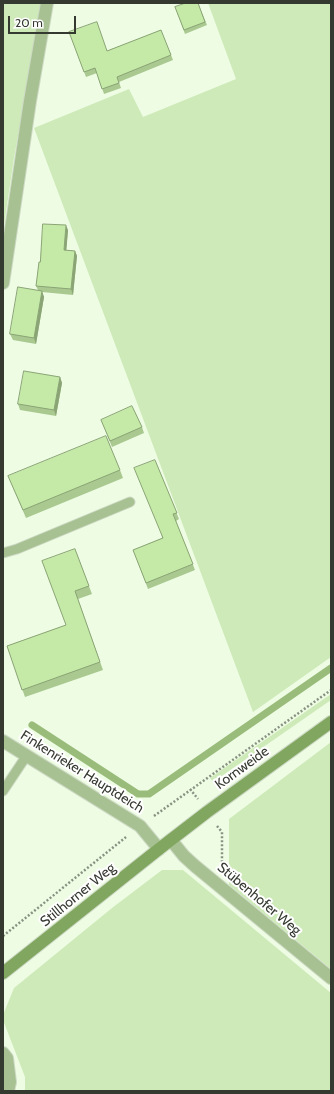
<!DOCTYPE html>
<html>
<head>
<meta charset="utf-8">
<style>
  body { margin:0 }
  #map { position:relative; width:334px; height:1094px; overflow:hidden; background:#eefce4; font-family:Cabin,sans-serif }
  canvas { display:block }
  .frame { position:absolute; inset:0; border:4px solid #353a31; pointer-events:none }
  .scale { position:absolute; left:8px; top:16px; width:68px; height:18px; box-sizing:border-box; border:2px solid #353a31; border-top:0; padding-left:5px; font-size:12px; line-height:14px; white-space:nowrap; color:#353a31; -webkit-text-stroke:3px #fff; paint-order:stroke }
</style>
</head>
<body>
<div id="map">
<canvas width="334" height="1094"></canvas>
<div class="frame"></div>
<div class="scale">20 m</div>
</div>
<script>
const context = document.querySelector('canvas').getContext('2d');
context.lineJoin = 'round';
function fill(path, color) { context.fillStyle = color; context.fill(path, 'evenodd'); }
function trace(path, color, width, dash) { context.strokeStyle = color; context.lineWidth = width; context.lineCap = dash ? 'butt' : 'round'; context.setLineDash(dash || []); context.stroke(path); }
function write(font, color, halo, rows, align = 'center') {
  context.font = font + ' Cabin,sans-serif'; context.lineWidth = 4; context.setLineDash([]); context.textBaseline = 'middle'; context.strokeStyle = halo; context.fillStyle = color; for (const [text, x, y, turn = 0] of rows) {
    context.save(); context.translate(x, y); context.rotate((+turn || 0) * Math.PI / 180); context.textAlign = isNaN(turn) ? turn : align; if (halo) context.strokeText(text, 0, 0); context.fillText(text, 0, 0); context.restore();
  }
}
fill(new Path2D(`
  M3,3H42L14,158L3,232Z
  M208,3H331V657L253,712L34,128L129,89L143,117L236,79Z
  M331,694V700L213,782L210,778Z
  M331,742V969L229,885V819Z
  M162,870H183L331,993V1091H25V1077L3,1020V1015L14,988L112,908Z`), '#ceeab9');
trace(new Path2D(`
  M32,725L138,794H149L331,668`), '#99bc7b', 7);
const lane = new Path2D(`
  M3,553L17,549L130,502
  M3,791L27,755`);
const street = new Path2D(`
  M3,283L30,101L47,3
  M3,741L140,826L159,849
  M171,840L184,856L195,866L331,978
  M3,1053L7,1058L10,1082L8,1091`);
const secondary = new Path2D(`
  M3,973L159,849L207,812L331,722`);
trace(lane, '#cdd9c4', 11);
trace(street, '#cdd9c4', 14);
trace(secondary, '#cdd9c4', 14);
trace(new Path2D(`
  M190,789L198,799
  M154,816L331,690
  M217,826L222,832V865
  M3,936L126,837`), '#899282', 2.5, [2, 2]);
trace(lane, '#a7c192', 9);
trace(street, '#a7c192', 12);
trace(secondary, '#80a65f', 12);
fill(new Path2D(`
  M198,3L207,25L185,34L175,7Z
  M161,30L173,60L119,82L121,88L104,94L97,73L86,77L69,32L107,51Z
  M68,230L66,250L75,251L77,256L73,295L42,292L44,297L36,344L13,340L10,334L38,290L36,286L40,262Z
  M60,377L62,383L56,416L20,410L18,404Z
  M101,420L142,427L144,433L112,447Z
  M155,460L179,519L176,521L195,570L148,589L133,550L162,538Z
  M120,470L123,478L26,518L8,476Z
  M75,549L92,594L78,599L103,670L25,697L7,646L66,625Z`), '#a9c990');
fill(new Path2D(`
  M66,225L68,230L66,255L64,250Z
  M75,251L77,256L73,295L71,289Z
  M42,291L44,297L36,344L34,338Z
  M60,377L62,383L56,416L54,410Z`), '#8aa475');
const building = new Path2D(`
  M186,3H198L205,22L184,30L175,7Z
  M97,22L107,51L161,30L171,55L117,77L119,83L102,89L95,68L84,72L69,32Z
  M43,224L66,225L64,250L75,251L71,289L36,286L39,262H40Z
  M18,287L42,291L34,338L10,334Z
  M24,371L60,377L54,410L18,404Z
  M132,406L142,427L110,441L101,420Z
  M106,436L120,470L23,510L8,476Z
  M155,460L177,513L173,514L193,564L146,583L133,550L163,538L134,468Z
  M75,549L89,586L75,591L100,662L22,690L7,646L66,625L42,561Z`);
fill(building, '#c5eaa7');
trace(building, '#8aa475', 1);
write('14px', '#353a31', '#fff', [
  ["Kornweide",242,768,-36],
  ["Finkenrieker Hauptdeich",82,772,32],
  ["Stillhorner Weg",78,895,-39],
  ["Stübenhofer Weg",259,899,40]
]);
</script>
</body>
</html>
